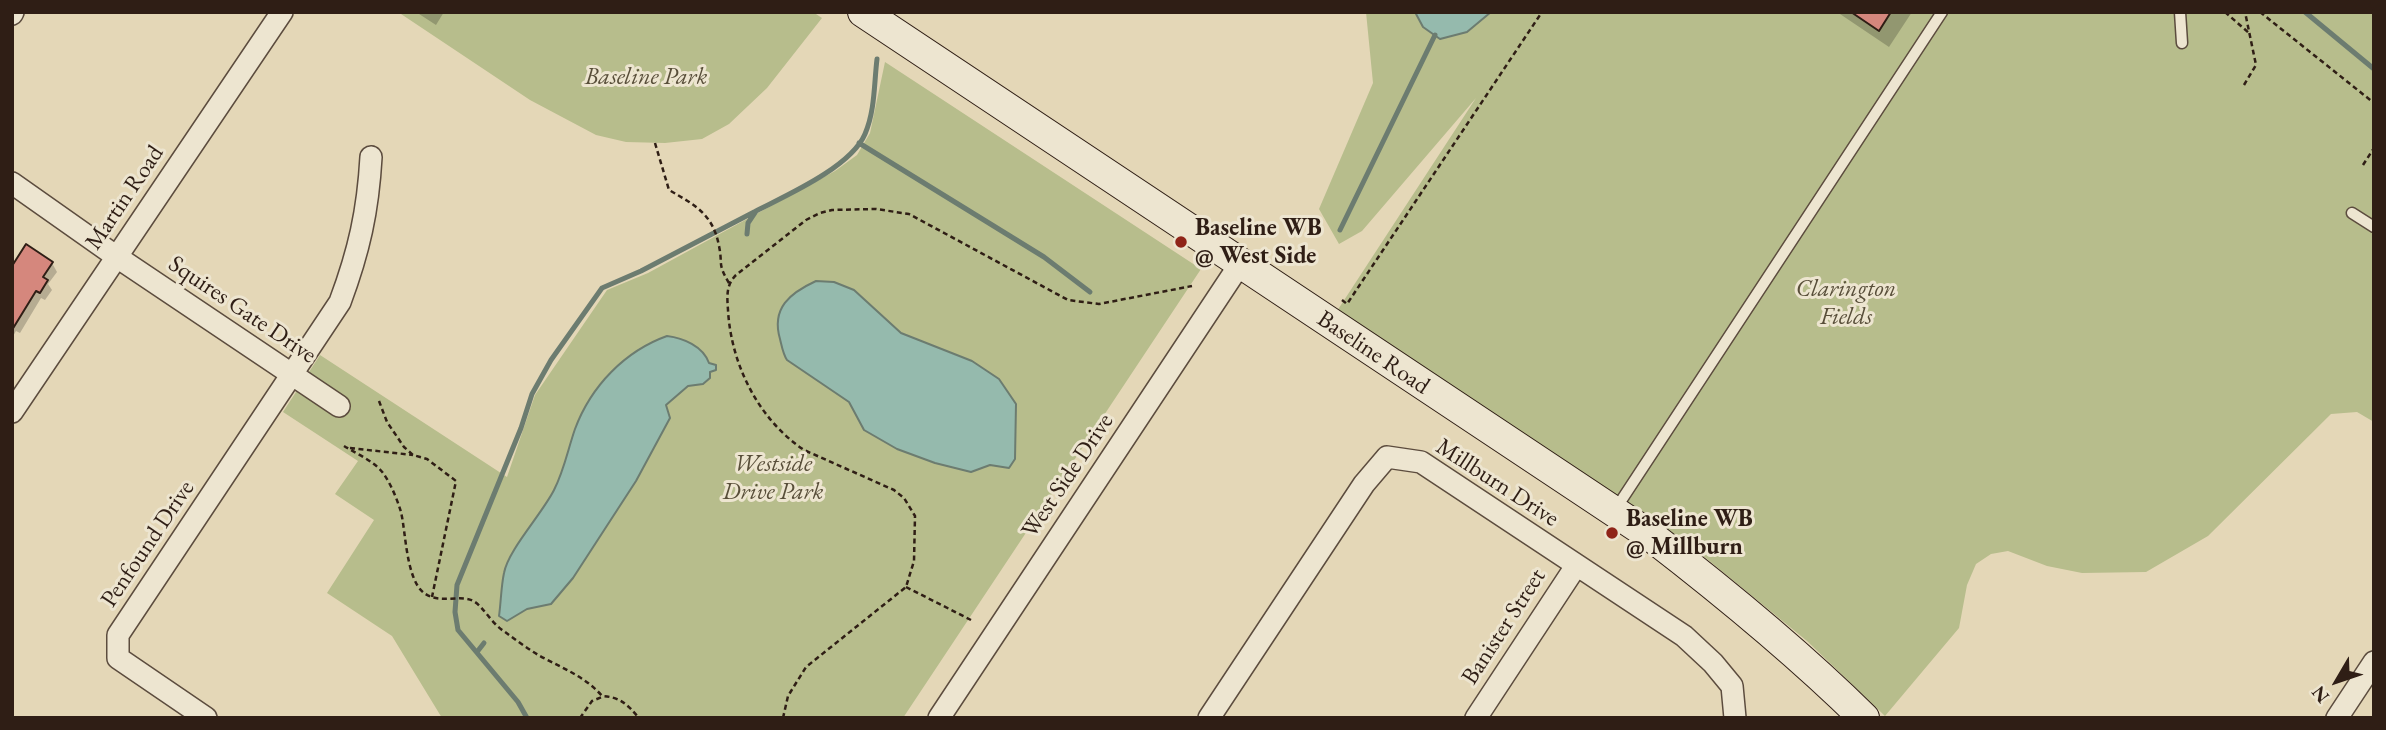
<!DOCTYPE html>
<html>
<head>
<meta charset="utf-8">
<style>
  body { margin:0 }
  #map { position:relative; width:2386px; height:730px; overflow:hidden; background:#e4d7b7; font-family:"EB Garamond",serif }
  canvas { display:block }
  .frame { position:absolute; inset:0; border:14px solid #2f1e15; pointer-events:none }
  .north { position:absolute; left:2302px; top:646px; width:70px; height:70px; -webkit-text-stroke:5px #ede5d0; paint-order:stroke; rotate:231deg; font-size:19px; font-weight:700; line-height:28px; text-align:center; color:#2f1e15 }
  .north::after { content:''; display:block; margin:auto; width:24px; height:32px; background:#2f1e15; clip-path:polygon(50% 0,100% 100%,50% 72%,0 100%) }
</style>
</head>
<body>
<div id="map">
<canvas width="2386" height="730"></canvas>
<div class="frame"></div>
<div class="north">N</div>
</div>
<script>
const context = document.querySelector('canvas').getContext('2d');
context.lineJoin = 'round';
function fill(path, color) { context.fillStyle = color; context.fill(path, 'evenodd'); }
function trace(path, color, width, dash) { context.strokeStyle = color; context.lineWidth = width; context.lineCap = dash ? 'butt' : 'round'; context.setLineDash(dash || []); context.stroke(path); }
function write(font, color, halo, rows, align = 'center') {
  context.font = font + ' "EB Garamond",serif'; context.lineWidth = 6; context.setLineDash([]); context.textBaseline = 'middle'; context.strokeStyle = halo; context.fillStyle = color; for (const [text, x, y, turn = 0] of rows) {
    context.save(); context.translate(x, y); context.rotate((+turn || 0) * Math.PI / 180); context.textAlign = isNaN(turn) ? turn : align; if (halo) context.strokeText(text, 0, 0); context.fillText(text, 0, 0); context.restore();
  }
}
fill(new Path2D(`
  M398,12H813L822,18L767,88L729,124L702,139L665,143L626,142L596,135L530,100Z
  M1366,12H1415L1423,27L1467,32L1491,12H2374V422L2357,412L2331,414L2208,536L2146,572L2082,573L2047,566L2008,551L1991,554L1976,564L1967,585L1959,628L1885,716L1807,641L1702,555L1337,311L1476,98L1362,231L1339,244L1319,209L1373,83Z
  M885,62L1201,269L903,718H442L392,636L327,593L374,520L335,494L358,461L283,412L320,355L507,477L535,395L607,290L648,273L835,171L857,155L870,133Z`), '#b7bd8c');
const water = new Path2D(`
  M1415,12H1491L1467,32L1440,39L1423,27Z
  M816,281L834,282L854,290L901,333L972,361L999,379L1016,404L1015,459L1009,468L990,465L971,472L935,463L897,449L864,430L849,402L787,360C783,354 782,347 780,339C771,308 790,293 816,281Z
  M667,336C683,338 703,346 709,363L716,365V370L710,372V378L703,384L688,386L666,405L670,418L636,481L573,578L551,604L527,609L507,621L499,616C501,602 501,587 504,573C508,550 542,514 554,490C564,471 568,449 575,429C591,386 625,351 667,336Z`);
fill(water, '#95baad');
trace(water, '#6c7c70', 2);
fill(new Path2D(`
  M416,12H444L436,25Z
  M1837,12H1912L1889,47Z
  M52,263L57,272L48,284L52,290L45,300L41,298L20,333L16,331L12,338V287Z`), '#0003');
trace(new Path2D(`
  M2305,12L2374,69
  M859,143L1044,257L1090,292
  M1340,230L1435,35
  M747,234L748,223L756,211C787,195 851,167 865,134C875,111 874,84 877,59
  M477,652L484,643
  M527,718L518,702L458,630L455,612L457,585L521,428L532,394L551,360L602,288L641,271L756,211`), '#6c7c70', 5);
const building = new Path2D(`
  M1851,12H1891L1879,31Z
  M26,244L53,262L43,277L48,280L40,293L36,291L12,330V266Z`);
fill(building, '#d5877d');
trace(building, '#2f1e15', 2);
const lane = new Path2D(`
  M2180,12L2182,43
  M2352,213L2374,227
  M1615,510L1942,12`);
const street = new Path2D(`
  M12,14L13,12
  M12,183L117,257L339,406
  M12,412L282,12
  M206,718L118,658V635L340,302C359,251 368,211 371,157
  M939,718L1240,264
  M1209,718L1364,484L1387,457L1421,462L1684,636L1713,663L1732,686L1735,718
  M1476,718L1576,566
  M2337,718L2374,662`);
const secondary = new Path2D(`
  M863,12L1651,536C1725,593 1797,652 1864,718`);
trace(lane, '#5c4c3e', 13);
trace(street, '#5c4c3e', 24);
trace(secondary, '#2f1e15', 32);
trace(new Path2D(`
  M2225,12L2249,33
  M2260,12L2374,103
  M2244,85L2256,65L2245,12
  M655,143L669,190C695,205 713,214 719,246C723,265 717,263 729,283
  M2363,165L2374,148
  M1342,300L1347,304L1542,12
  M379,401L387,422L404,447L413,455L427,459L456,481L432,597
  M344,446C357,454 374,461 383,473C391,484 397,499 401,512C406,533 406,579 424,593C440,605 462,593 475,602C484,608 492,624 505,632C516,640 528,649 540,656C562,668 586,677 602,696C620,697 627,704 639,718
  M350,448L413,455
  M906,587L971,620
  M580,718L592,701L602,697
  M783,718L788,696L806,667L906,587L914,561L915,516L904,498L894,490L804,450C758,419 731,364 728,310C727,296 726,285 736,275L806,220L820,213L832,210L876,209L909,214L1068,300L1099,304L1192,286`), '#2f1e15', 2.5, [5, 3.5]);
trace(lane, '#ede5d0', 10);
trace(street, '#ede5d0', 21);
trace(secondary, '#ede5d0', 30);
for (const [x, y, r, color] of [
  [1181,242,7,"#8f2418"],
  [1612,533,7,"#8f2418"]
]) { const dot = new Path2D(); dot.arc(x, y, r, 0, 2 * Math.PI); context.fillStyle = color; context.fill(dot); trace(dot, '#ede5d0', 2.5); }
write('italic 24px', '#584e39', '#ede5d0', [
  ["Baseline Park",646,77],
  ["Clarington",1846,289],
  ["Fields",1846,317],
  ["Westside",773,464],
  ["Drive Park",773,492]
]);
write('24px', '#2f1e15', '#ede5d0', [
  ["Martin Road",125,198,-56],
  ["Squires Gate Drive",242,310,34],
  ["Baseline Road",1373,353,34],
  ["West Side Drive",1068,476,-56],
  ["Millburn Drive",1497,483,33],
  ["Penfound Drive",148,544,-56],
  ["Banister Street",1504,627,-57]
]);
write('bold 24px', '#2f1e15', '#ede5d0', [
  ["Baseline WB",1195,228],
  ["@ West Side",1195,256],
  ["Baseline WB",1626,519],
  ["@ Millburn",1626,547]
], 'left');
</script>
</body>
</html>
